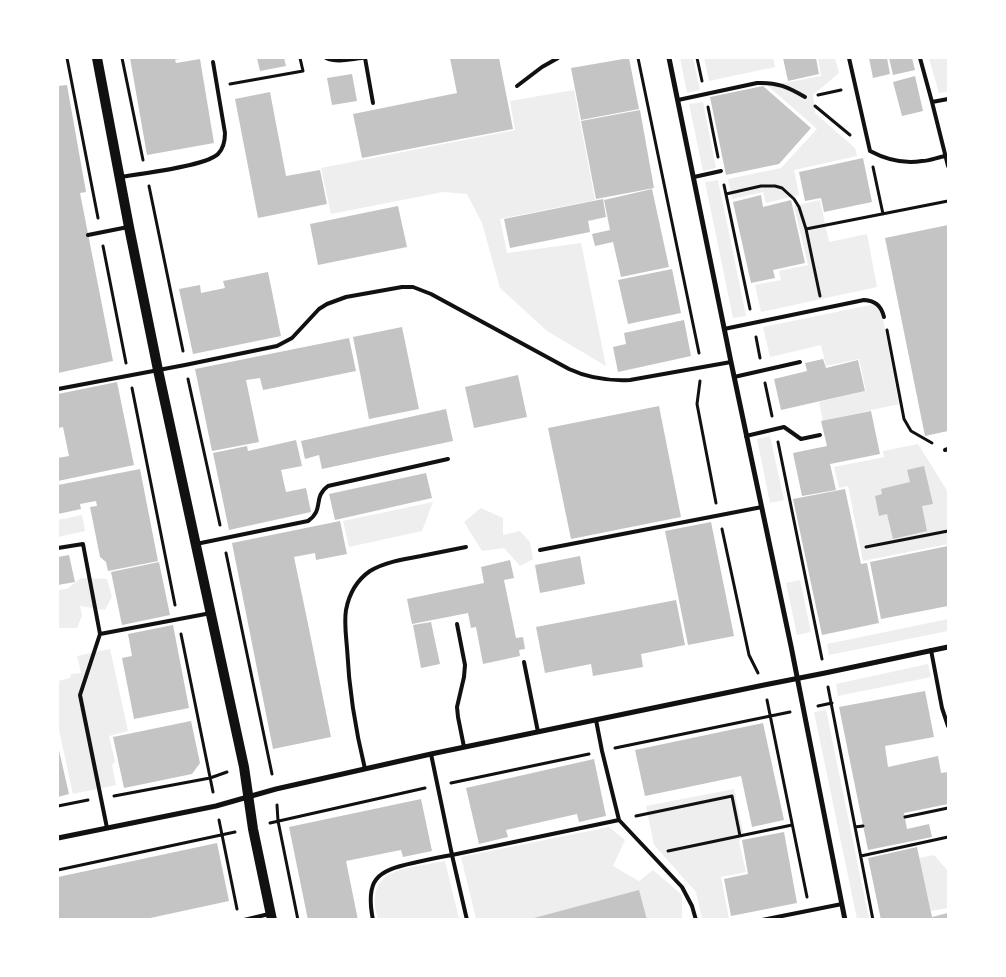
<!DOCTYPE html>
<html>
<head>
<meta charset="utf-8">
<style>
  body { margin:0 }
  #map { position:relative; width:1006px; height:977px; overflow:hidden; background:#fff; font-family:"Golos Text",sans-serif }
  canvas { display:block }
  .frame { position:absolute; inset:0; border:59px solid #fff; pointer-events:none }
</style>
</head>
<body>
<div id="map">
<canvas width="1006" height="977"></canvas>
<div class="frame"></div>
</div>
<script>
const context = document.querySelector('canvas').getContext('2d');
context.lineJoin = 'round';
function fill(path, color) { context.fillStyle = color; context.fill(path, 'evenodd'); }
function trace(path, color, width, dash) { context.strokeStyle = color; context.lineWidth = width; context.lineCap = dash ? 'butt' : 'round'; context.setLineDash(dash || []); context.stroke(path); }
fill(new Path2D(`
  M680,58H693L700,90L687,93Z
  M704,58H773L775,67L709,81Z
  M818,58H835L839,73L813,95L815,113L855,148L857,156L794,170L799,195L766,203L763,192L732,199L728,179L781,168L817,129L768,86L821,76Z
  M929,58H948V91L939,93Z
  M574,90L595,200L500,219L507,253L581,243L606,366L547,331L500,288L482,223L467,194L443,192L331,214L321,168L515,130L510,101Z
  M703,102L716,168L703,171L689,104Z
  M718,180L746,316L733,318L705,182Z
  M820,200L829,242L867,234L877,287L761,312L755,285L781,280L779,271L808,265L794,206Z
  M880,303L899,404L823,421L819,402L866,391L859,359L826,366L821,345L770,357L763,327Z
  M770,436L784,500L770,503L757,439Z
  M918,444L948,492V544L863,561L848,486L839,488L834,467L884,457L883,451Z
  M433,502L422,531L349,547L343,521Z
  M481,508L503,518V535L520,531L530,542L533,559L520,566L504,548L482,551L464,522Z
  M82,515L85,531L58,537V520Z
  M81,578L107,579L112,597L105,610L80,606L82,616L77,628H58V590L67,589Z
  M800,580L811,632L797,635L786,583Z
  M948,619V631L829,655L827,644Z
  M110,649L128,731L109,736L115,762L112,765L116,785L73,794L59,730H58V681L70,678L71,674L81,673L77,656Z
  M928,664L931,677L838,696L836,684Z
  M826,710L869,919H857L814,712Z
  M734,789L743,832L739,842L746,872L721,877L729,919H702L696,892L654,845L646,806Z
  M609,827L625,840L613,866L639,881L653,870L682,895V919H476L461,857Z
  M934,855L948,871V908L931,911L919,858Z
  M445,861L459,919H378C376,912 374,904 375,896C378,873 399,870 417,866C427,864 436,863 445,861Z`), '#eee');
fill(new Path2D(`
  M130,58H182L175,60L176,63L200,59L214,143L147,155Z
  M257,58H284L286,66L260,71Z
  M450,58H499L513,129L362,158L353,114L457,93Z
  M629,58L639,109L581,120L571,68Z
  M783,58H816L819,74L788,81Z
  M869,58H887L890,74L873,78Z
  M889,58H912L915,70L893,75Z
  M352,74L357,101L332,105L327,78Z
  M915,76L923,111L902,116L893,82Z
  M67,85L86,192L80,193L113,361L58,373V86Z
  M763,86L811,128L779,164L726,175L710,97Z
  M270,92L286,176L320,170L327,204L258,218L235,99Z
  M640,110L654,188L596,199L581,121Z
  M863,158L872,202L824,212L821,198L805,201L799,172Z
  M652,189L669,267L621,277L613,242L595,246L592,234L610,230L604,200Z
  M761,195L763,207L791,200L805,263L773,270L775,278L751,283L733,202Z
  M603,199L606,217L588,221L590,232L510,248L504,219Z
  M398,206L407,247L318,265L310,224Z
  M948,225V431L925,436L885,238Z
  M672,269L681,313L628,324L618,280Z
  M268,272L281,336L193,354L179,289L200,285L201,293L225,288L223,281Z
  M684,320L691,356L618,372L613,347L626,344L624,333Z
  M402,327L419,409L369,419L353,337Z
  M349,338L356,371L263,390L260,378L246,380L259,442L212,451L195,369Z
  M823,359L826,368L858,360L865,391L781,410L774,379L807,371L805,363Z
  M518,375L527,417L474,428L465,387Z
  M117,382L134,465L58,481V458L69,456L63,427L58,428V394Z
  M659,406L681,517L571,539L548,428Z
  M446,409L453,441L322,469L319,455L305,459L301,441Z
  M871,411L880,454L830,464L836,490L802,496L793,453L827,446L821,421Z
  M296,440L302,466L281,470L286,492L306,488L311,512L229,530L213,453L247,446L248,451Z
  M924,466L933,504L922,506L927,531L893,539L887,514L879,516L875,496L882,494L881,489L910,482L907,470Z
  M140,469L158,561L108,571L106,562L100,557L90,507L97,506L96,501L80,504L81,509L58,514V485Z
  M426,473L432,498L335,520L329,494Z
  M845,489L861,564L867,563L879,623L822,635L793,499Z
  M340,521L347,554L316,560L315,553L294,557L307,619L291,622L307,619L331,737L273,749L232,543Z
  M711,522L734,636L688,645L665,531Z
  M948,546V606L881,619L870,562Z
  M69,555L75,582L58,585V557Z
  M580,556L585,584L540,593L535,565Z
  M510,560L514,578L504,580L516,638L523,637L525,649L519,650L520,656L483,664L476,627L471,628L468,613L412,624L407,599L484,583L481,567Z
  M159,562L170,615L122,625L111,572Z
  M676,600L685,645L641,654L643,667L593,676L591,664L545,673L536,627Z
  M431,622L440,664L421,668L413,625Z
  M173,625L189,708L134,719L122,658L132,656L128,634Z
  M925,691L934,737L885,746L888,767L938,756L941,773L948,772V804L904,813L907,829L929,824L932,837L868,850L839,707Z
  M191,721L200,763L192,774L124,788L113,737Z
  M763,723L784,820L752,827L741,776L645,796L635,750Z
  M58,746L69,794L58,797Z
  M594,759L606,816L579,822L577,814L506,830L508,837L479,844L466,788Z
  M421,799L432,851L403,857L401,850L346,861L358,920H308L289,827Z
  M784,832L797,903L731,916L724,879L748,874L742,840Z
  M217,843L229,901L141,920H58V877Z
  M917,847L932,917L948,913V920H881L868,858Z
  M639,890L647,920H535L534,918Z`), '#c4c4c4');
trace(new Path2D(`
  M67,58L98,218
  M122,58L143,160
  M638,58L699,353
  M697,58L702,81
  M230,84L303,71L300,58
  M818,95L841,90
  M815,106L850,135
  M708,107L718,157
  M873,167L883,214
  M724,185L750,309
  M149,186L183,351
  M726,194L761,186H775L782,188L794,199L799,207L806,229L820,296
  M806,229L948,201
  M103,246L126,363
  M887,330L904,419L911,431L932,443
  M756,337L760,358
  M188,379L220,525
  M700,381L697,404L716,503
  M765,383L772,416
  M132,388L175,605
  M778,442L822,659
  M722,529L749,655L758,673
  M866,547L948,531
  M226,553L272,774
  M181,634L213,792
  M828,687L873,920
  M767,700L807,897
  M818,706L832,703
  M615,748L790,712
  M451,783L589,754
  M114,796L210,778L227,772
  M277,805L278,821L298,920
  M58,806L88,800
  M636,816L732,796L740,836
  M905,817L948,808
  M219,820L237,909
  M270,823L425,788
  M855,827L863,826
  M668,851L792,825
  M861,856L948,837
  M58,870L235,832`), '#111', 3);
trace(new Path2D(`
  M326,58C337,63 351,59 362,58
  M365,58L373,103
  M849,58L870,151C885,159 904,164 922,161C930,161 938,157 946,156
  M920,58L932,102
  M517,86L542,67L558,58
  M948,99L932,102L948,166
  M678,100L757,83C777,82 788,87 805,97
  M120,177C140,174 206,166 218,154C224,148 225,141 225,133L213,62
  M694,177L721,171
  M88,235L128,227
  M724,329L864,300C875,301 881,305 884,317
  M734,377L800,362
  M58,389L185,365L277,346L292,338L319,309L327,304L346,297L402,287H413L431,294L569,369C588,378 608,381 630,380L731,362
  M746,436L784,427L801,439L820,435
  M945,450L948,449
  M196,544L308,521C325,509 312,498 328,486L448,459
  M58,548L83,544L100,634
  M540,550L762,507
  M457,624L465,665L464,677L457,707L458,717L464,747
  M931,650L942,708L948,726
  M524,662L538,732
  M596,720L602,751L619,820L682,887L692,906L696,920
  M365,769C355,728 349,690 347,648C346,635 344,622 346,610C349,594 357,580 370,571C385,562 404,559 421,556C436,553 451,550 466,547
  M107,828L80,695L100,634L211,613
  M244,920L269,914
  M373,920C365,880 376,871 413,863C426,860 439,857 452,855L431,754
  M467,920L452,855L619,820
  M762,920L842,904`), '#111', 4);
trace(new Path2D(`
  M669,58L731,362L791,646L845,920
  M58,838L216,806L276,789L431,754L764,685L825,673L948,647`), '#111', 5);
trace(new Path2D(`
  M97,58L129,227L158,370L244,767L253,829L272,920`), '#111', 10);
</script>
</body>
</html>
